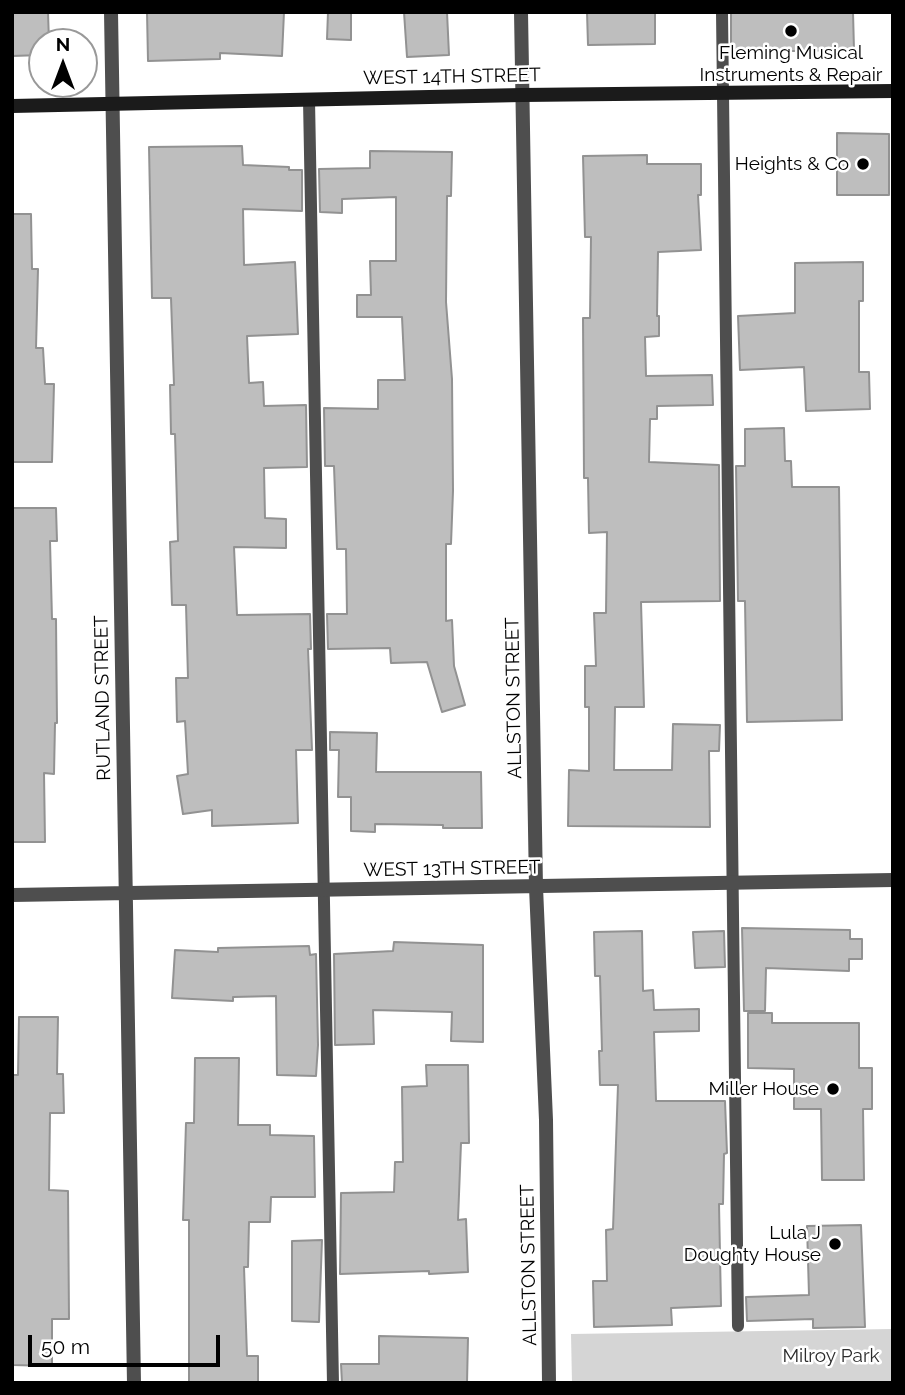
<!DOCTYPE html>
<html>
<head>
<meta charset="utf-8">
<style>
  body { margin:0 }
  #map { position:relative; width:905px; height:1395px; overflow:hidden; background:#fff; font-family:Raleway,sans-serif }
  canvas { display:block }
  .frame { position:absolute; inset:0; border:14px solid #000; pointer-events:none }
  .north { position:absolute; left:28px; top:28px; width:70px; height:70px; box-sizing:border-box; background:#fff; border:2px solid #999; border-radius:50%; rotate:0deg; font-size:19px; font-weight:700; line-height:28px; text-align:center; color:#000 }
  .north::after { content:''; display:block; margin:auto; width:24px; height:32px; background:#000; clip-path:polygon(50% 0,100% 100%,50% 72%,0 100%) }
  .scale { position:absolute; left:28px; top:1335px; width:192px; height:32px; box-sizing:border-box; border:4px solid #000; border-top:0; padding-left:9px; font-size:21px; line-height:24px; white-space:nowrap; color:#000; -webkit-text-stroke:5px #fff; paint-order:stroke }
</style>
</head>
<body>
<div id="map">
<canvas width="905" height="1395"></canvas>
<div class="frame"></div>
<div class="north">N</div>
<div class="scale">50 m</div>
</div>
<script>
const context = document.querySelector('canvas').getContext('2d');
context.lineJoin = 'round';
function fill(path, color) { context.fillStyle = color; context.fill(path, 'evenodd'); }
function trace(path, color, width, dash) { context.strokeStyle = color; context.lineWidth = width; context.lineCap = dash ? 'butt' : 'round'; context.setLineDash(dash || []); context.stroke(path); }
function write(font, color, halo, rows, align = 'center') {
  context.font = font + ' Raleway,sans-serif'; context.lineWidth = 5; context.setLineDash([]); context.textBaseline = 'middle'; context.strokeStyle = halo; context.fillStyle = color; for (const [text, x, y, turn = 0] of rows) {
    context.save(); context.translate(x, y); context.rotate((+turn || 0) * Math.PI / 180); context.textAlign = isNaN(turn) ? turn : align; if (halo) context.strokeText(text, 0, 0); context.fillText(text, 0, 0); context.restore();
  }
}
fill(new Path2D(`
  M893,1329V1383H572L571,1334Z`), '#d5d5d5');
const building = new Path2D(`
  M12,12H48L49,42H42V55L12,56Z
  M147,12H284L282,56L220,53V59L148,61Z
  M328,12H351V40L327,39Z
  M404,12H447L449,55L407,57Z
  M587,12H655V44L588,45Z
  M731,12H853L854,50L731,52Z
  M837,133L889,134V195H837Z
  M242,146L243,165L289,167V170H302V211L243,209L244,265L295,262L298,334L247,336L249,383L263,382L264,406L306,405L307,467L264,468L265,518L286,519V548L234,547L237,615L310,614L311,649H308L312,750H296L298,823L212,826V810L183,814L177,776L188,774L185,721L177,722L176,678H188L186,605H172L170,542L178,541L175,434H171L170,385H174L171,298H152L149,147Z
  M370,151L452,152L451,196H447L446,302L452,379L453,491L451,544H446V621L452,620L454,666L465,705L442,712L427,662L391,663L390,648L328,649L327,614H347L346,549H337L334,466H325L324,408L378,409V380H405L402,317H357V295H371L370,261H396V197L342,199V213L320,212L319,169L370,168Z
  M647,155V164H701V195H698L701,250L658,252L657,316H659V336L645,337L646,376L712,375L713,405L657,406V419H650L649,462L719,465L720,601L641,602L644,707H615L614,770H672L673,724L720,725L719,751H709L710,827L568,826L569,770L589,771V707H585V666H596L594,613H606L607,532L589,533L588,478H584L583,318H590L591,237H585L583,156Z
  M12,214H31L32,269H38L36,348H43L45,384H54L52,462H12Z
  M863,262V301H859V372H869L870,409L806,411L804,367L740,370L738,316L795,313V263Z
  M784,428L785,461H791L792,487H839L842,720L747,722L745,601H738L736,466H745V429Z
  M12,508H56L57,541H50L52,619H56L57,723H55L54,774L44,773L45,842H12Z
  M330,732L377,733L376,772H481L482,828H443V825L375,824V832L351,831V797H338L339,750H330Z
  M742,928L850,930V939H862V959H849V971L766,968L765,1011H744Z
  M642,931L643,991L653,990L654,1010L699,1009V1031L654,1032L656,1101H725L727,1153L724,1154L723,1204H719L721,1306L671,1308L672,1325L594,1327L593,1281H607L606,1230L613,1229L618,1085H600L599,1051H602L600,976H595L594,932Z
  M724,931L725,967L695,968L693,932Z
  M394,942L483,945V1042L451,1041L452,1012L373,1010L374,1044L335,1045L334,954L393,951Z
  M309,946L310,955L316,954L318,1045L316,1076L277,1075L276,996L233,997V1001L172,998L175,950L218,952V948Z
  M748,1013H772V1023H859V1068H872V1109H863L864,1180H822L821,1109H794V1069L748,1068Z
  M19,1017H58L57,1074H63L64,1113H50L49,1190L68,1191L69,1319H52V1366L12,1365V1075H18Z
  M195,1058H239L238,1125H270V1135L314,1136L315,1197H271L270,1222H249L248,1267H244L247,1356H258V1383H189V1220H183L186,1123H194Z
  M426,1065H468L469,1143H461L458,1220L466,1219L468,1272L429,1274V1271L340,1274L341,1193L394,1192L395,1162H403L402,1087L427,1086Z
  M861,1225L865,1327L813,1328V1319L747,1321L746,1297L809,1295L807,1226Z
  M322,1240L319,1322L292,1321V1241Z
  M379,1336L468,1338L467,1383H342L341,1364H379Z`);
fill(building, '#bebebe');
trace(building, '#929292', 2);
trace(new Path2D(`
  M722,12L738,1326
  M309,100L333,1383`), '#4e4e4e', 12);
trace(new Path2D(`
  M111,12L134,1383
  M521,12L536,887L546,1120L549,1383
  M12,895L893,880`), '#4e4e4e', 14);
trace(new Path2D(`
  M12,106L522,95L893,91`), '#1b1b1b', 14);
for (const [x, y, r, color] of [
  [791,31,7,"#000"],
  [863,164,7,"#000"],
  [833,1089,7,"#000"],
  [835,1244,7,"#000"]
]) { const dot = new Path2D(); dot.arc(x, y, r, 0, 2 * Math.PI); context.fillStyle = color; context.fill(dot); trace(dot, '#fff', 2.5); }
write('19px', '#000', '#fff', [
  ["Fleming Musical",791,53,"center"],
  ["Instruments & Repair",791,75,"center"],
  ["Heights & Co",849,164],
  ["Miller House",819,1089],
  ["Lula J",821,1233],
  ["Doughty House",821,1255]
], 'right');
write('19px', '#000', '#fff', [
  ["WEST 14TH STREET",452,77,-1],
  ["RUTLAND STREET",103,698,-91],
  ["ALLSTON STREET",514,698,-91],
  ["WEST 13TH STREET",452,869,-1],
  ["ALLSTON STREET",529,1265,-91]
]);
write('19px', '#2c2c2c', '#fff', [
  ["Milroy Park",831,1356]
]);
</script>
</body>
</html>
